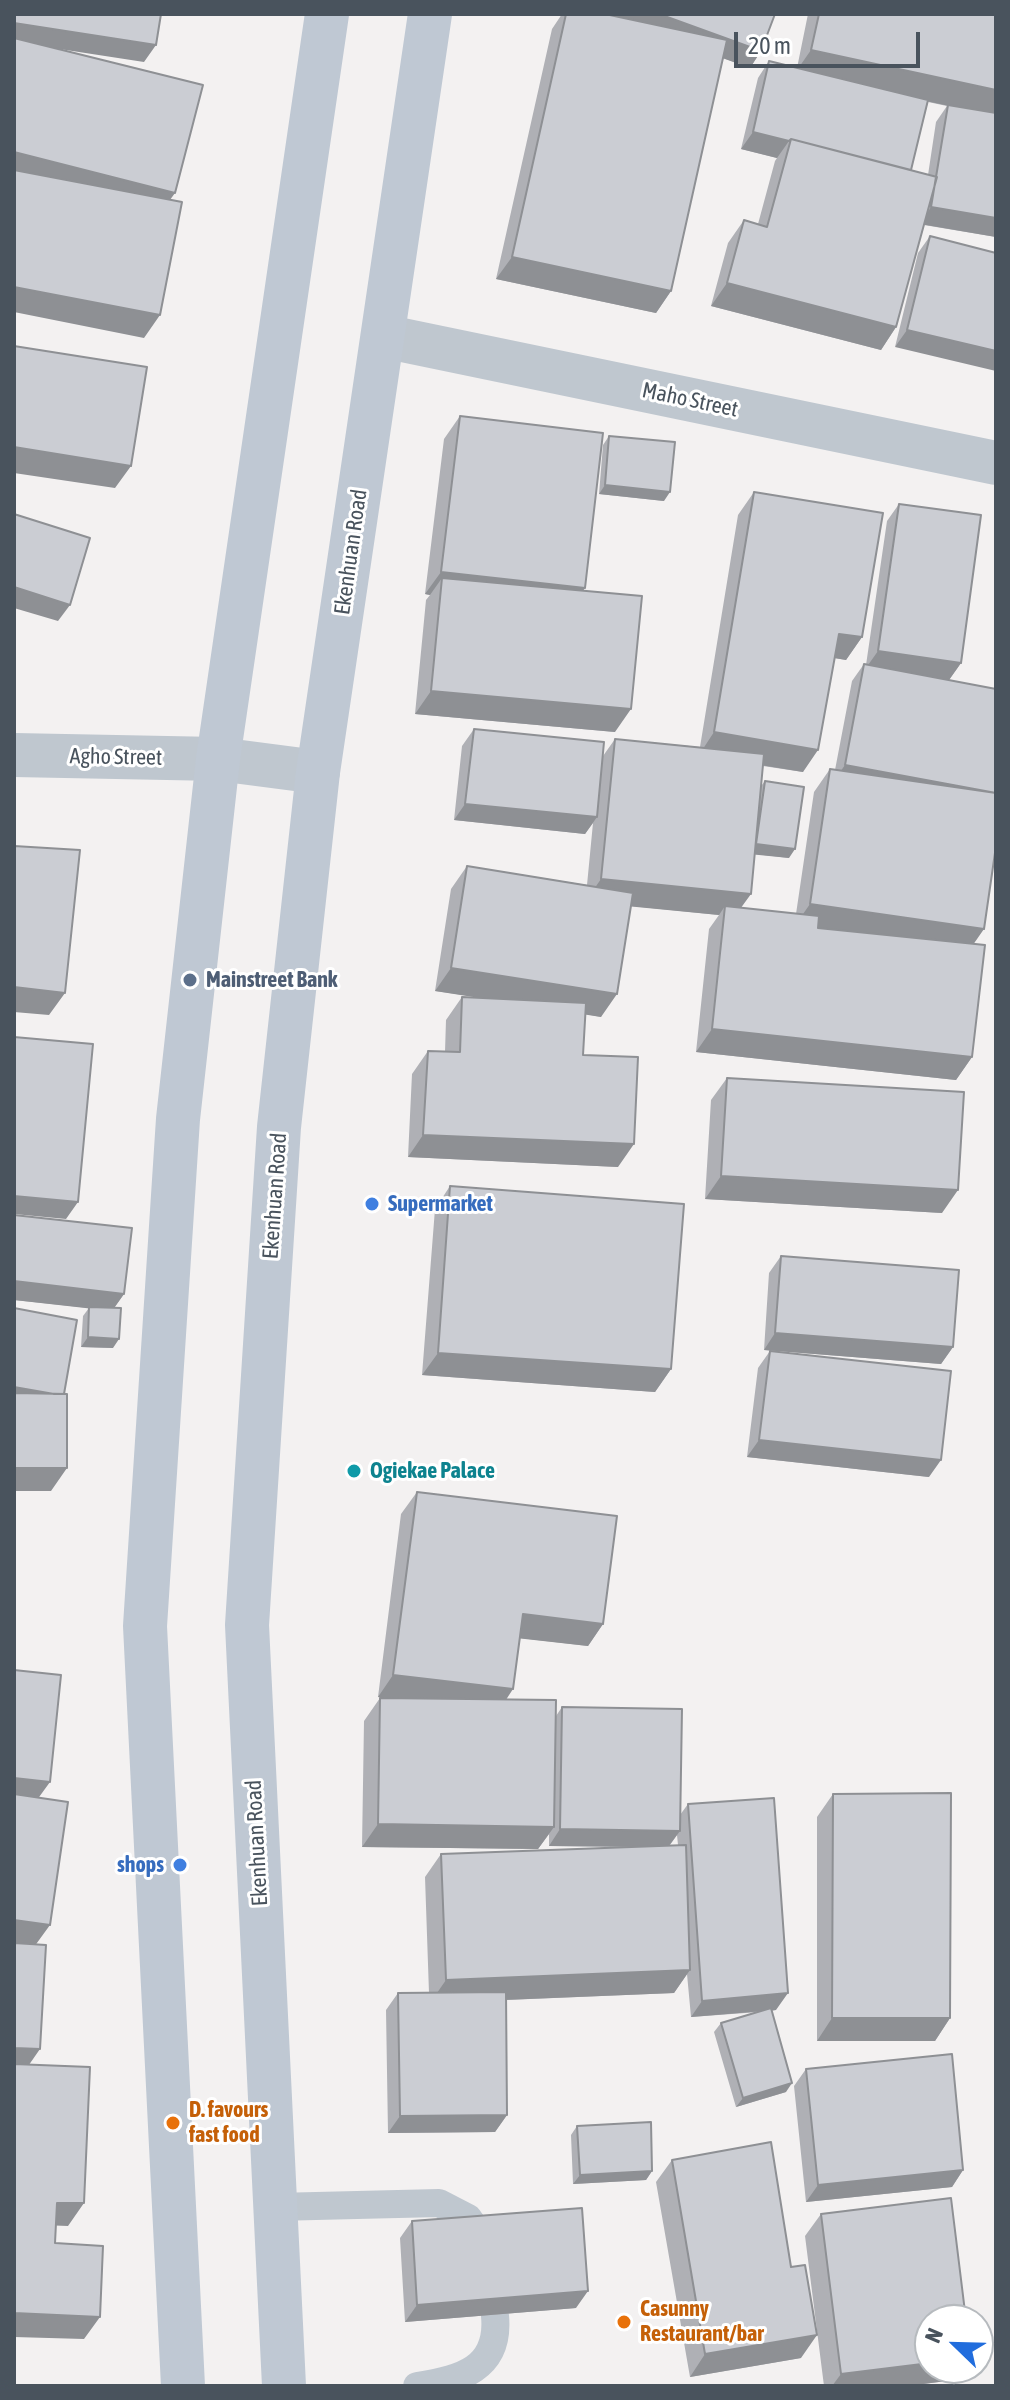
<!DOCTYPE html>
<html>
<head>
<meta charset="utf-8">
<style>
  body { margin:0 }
  #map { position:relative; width:1010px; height:2400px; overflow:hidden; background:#f3f1f1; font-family:"Asap Condensed",sans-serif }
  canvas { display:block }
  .frame { position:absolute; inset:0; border:16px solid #49535d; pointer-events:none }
  .north { position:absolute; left:914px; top:2304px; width:80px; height:80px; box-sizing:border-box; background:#fff; border:2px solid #b6babe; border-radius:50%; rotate:293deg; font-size:22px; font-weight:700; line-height:32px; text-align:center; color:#49535d }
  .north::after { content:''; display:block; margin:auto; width:28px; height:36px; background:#216ddd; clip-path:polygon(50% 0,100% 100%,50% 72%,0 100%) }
  .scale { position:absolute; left:734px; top:32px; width:186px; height:36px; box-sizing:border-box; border:4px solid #49535d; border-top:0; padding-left:10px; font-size:24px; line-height:28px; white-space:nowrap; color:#49535d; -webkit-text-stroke:6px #fff; paint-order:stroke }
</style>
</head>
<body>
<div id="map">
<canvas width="1010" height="2400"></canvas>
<div class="frame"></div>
<div class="north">N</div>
<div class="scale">20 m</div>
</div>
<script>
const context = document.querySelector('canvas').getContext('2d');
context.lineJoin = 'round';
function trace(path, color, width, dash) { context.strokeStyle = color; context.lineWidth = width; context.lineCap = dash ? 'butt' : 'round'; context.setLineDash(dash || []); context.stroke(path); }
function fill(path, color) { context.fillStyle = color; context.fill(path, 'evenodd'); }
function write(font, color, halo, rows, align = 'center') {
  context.font = font + ' "Asap Condensed",sans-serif'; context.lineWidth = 6; context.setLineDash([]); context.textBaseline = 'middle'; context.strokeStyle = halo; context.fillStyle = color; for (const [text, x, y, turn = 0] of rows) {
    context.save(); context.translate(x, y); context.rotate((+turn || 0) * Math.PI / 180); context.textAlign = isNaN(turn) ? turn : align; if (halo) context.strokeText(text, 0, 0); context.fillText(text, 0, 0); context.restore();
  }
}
trace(new Path2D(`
  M275,2207L439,2203L468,2218L478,2232
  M417,2386C460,2380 500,2369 495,2316`), '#bfc7cf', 28);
trace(new Path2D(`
  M383,336L996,463
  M14,755L218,759L318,772`), '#bfc7cf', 44);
trace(new Path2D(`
  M183,2386L145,1626L178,1119L218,759L327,14
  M284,2386L247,1625L279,1127L318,772L430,14`), '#bfc8d3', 44);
fill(new Path2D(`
  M562,14H775L761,51L750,68L723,58L671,291L656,313L496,279L552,29Z
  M808,14H996V237L924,225L896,327L881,350L711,306L728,243L744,220L758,224L775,161L777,158L741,149L758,78L769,61L797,68ZM928,102L947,106L936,122L928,175L911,170Z
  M930,236L996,253L895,347L918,253Z
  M460,416L584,591L615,732L415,714L426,600L430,595L425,594L444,439Z
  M609,436L664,501L599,494L603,445Z
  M754,492L862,637L846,660L834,658L803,772L763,766L761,786L765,781L789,858L755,854L741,908L796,914L814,792L830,769L835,770L852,681L864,664L866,665L887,521L899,504L961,663L949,680L973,944L972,1057L956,1080L696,1052L709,929L719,915L631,906L601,1017L585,1014L583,1055L618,1167L408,1157L412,1074L428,1051L445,1052L446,1020L462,997L484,998L435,991L451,889L467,866L587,885L593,823L585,834L454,820L462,746L474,729L603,756L615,739L700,747L738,515Z
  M727,1078L942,1213L705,1199L711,1100Z
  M450,1186L671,1369L655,1392L422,1375L435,1209Z
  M14,1215L124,1294L114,1308L113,1348L81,1347L83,1316L89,1308L14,1300Z
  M781,1256L953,1347L941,1364L764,1350L769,1273Z
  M770,1351L929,1477L747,1457L758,1368Z
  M417,1492L603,1624L588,1646L520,1638L506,1700L556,1716L562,1707L680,1815L688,1804L776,2010L771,2011L786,2092L736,2107L714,2032L721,2023L759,2012L691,2017L687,1974L674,1993L506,2000L507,2115L495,2132L388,2133L386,2010L398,1993H429L425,1877L441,1854L627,1847L549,1846V1834L538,1849L362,1847L364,1721L380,1698H385L378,1697L401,1514ZM677,1835L678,1845H670Z
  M833,1794L950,2018L935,2041H817V1817Z
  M806,2069L963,2170L952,2187L806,2202L794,2086Z
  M577,2126L652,2171L646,2180L573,2184L571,2135Z
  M672,2160L801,2358L690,2377L656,2182Z
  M821,2214L930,2368H963L954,2380L908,2386H824L805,2236Z
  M412,2221L576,2308L405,2322L400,2238Z`), '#afb0b5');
fill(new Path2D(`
  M607,14H659L761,51L750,68L606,16Z
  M14,23L156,45L144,62L14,42Z
  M811,50L996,90V116L795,73Z
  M753,132L789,141L777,158L741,149Z
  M14,152L175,193L159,215L14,179Z
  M931,207L996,218V237L920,224Z
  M512,257L671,291L656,313L496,279Z
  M727,283L896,327L881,350L711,306Z
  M14,287L160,315L144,338L14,312Z
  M907,330L996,351V371L895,347Z
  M14,447L131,466L115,488L14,473Z
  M605,485L670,492L664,501L599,494Z
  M441,572L585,588L569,611L442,578L430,595L425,594Z
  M14,587L70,605L58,621L14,608Z
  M839,634L862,637L846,660L823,656Z
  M878,651L961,663L949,680L866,668Z
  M431,691L631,709L615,732L415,714Z
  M714,732L818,750L803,772L699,755Z
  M845,765L996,793L833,782Z
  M465,804L597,817L585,834L454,820Z
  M756,844L795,849L789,858L749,854Z
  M601,879L751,894L735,916L725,906L719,915L585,902Z
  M810,904L984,929L968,952L794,927Z
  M451,968L617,994L601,1017L435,991Z
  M14,987L65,993L49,1015L14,1012Z
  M712,1029L972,1057L956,1080L696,1052Z
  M423,1135L634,1144L618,1167L408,1157Z
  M721,1176L958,1190L942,1213L705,1199Z
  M14,1196L78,1202L66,1219L14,1214Z
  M14,1281L124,1294L112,1311L14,1300Z
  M775,1333L953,1347L941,1364L764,1350Z
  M88,1337L119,1339L113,1348L81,1347Z
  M438,1353L671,1369L655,1392L422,1375Z
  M14,1387L64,1395L14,1406Z
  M759,1440L941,1460L929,1477L747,1457Z
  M14,1468H67L51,1491H14Z
  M523,1614L603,1624L588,1646L507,1637Z
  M393,1675L513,1689L498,1712L378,1697Z
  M14,1778L50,1782L34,1804L14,1802Z
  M378,1824L554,1827L538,1849L362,1847Z
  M560,1829L680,1831L668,1847L549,1846Z
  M14,1920L50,1925L34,1947L14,1944Z
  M690,1970L674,1993L430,2003L446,1980Z
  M788,1993L776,2010L691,2017L702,2001Z
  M832,2018H950L935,2041H817Z
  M14,2048L40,2049L24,2072H14Z
  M792,2083L786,2092L736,2107L743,2098Z
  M507,2115L495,2132L388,2133L400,2116Z
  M963,2170L952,2187L806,2202L818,2185Z
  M652,2171L646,2180L573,2184L580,2175Z
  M57,2203H84L68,2226L41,2225Z
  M588,2291L576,2308L405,2322L417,2305Z
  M14,2313L100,2317L84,2339L14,2337Z
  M817,2335L801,2358L690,2377L705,2354Z
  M930,2363V2368H963L954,2380L908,2386H832L841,2374Z`), '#8e9094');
const building = new Path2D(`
  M14,14H161L156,45L14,23Z
  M566,14H605L727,40L671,291L512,257Z
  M659,14H775L761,51Z
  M819,14H996V90L811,50Z
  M14,38L203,85L175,193L14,152Z
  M769,61L928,100L911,170L791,139L789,141L753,132Z
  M948,105L996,113V218L931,207Z
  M791,139L937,177L896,327L727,283L744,220L767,227Z
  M14,170L182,202L160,315L14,287Z
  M930,236L996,253V351L907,330Z
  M14,346L147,367L131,466L14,447Z
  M460,416L603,433L585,588L441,572Z
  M609,436L675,442L670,492L605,485Z
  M754,492L883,513L862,637L839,634L818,750L714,732Z
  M899,504L981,515L961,663L878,651Z
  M14,514L90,538L70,605L14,587Z
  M442,578L642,596L631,709L431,691Z
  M864,664L996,689V793L845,765Z
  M474,729L604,742L597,817L465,804Z
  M615,739L764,754L751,894L601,879Z
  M830,769L996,793V846L984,929L810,904Z
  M765,781L804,787L795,849L756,844Z
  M14,846L80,850L65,993L14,987Z
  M467,866L633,893L617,994L451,968Z
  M725,906L819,916L818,928L985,945L972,1057L712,1029Z
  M462,997L586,1003L583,1055L638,1057L634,1144L423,1135L428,1051L460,1052Z
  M14,1037L93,1044L78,1202L14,1196Z
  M727,1078L964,1092L958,1190L721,1176Z
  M450,1186L684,1204L671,1369L438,1353Z
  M14,1215L132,1228L124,1294L14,1281Z
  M781,1256L959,1270L953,1347L775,1333Z
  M89,1307L121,1308L119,1339L88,1337Z
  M14,1308L77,1320L64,1394H54L14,1387Z
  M770,1351L951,1371L941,1460L759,1440Z
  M14,1393L67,1394V1468H14Z
  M417,1492L617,1516L603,1624L523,1614L513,1689L393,1675Z
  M14,1670L61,1675L50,1782L14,1778Z
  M380,1698L556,1700L554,1827L378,1824Z
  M562,1707L682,1709L680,1831L560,1829Z
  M951,1793L950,2018H832L833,1794Z
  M14,1794L68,1802L50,1925L14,1920Z
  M774,1798L788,1993L702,2001L688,1804Z
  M686,1845L690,1970L446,1980L441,1854Z
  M14,1943L46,1945L40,2049L14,2048Z
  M506,1992L507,2115L400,2116L398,1993Z
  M771,2008L792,2083L743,2098L721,2023Z
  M952,2054L963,2170L818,2185L806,2069Z
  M14,2064L90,2067L84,2203H57L55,2243L103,2246L100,2317L14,2313Z
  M651,2122L652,2171L580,2175L577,2126Z
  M771,2142L791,2267L805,2265L817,2335L705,2354L672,2160Z
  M951,2198L966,2320H930V2363L841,2374L821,2214Z
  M582,2208L588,2291L417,2305L412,2221Z`);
fill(building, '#cbcdd3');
trace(building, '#8e9094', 2);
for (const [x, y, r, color] of [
  [190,980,8,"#5c6f8a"],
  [372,1204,8,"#3f7fe0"],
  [354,1471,8,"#0f9aa8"],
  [180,1865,8,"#3f7fe0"],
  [173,2123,8,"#e8710a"],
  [624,2322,8,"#e8710a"]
]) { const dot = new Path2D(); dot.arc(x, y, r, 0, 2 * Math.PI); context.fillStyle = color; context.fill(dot); trace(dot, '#fff', 3); }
write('22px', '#49535d', '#fff', [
  ["Maho Street",690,400,12],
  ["Ekenhuan Road",351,552,-82],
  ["Agho Street",116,757,1],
  ["Ekenhuan Road",275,1196,-86],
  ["Ekenhuan Road",257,1843,-93]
]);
write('bold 22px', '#4e5e75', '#fff', [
  ["Mainstreet Bank",206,980]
], 'left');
write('bold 22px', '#366cbe', '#fff', [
  ["Supermarket",388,1204],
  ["shops",164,1865,"right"]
], 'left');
write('bold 22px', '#0d838f', '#fff', [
  ["Ogiekae Palace",370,1471]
], 'left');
write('bold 22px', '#c56008', '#fff', [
  ["D. favours",189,2110],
  ["fast food",189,2135],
  ["Casunny",640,2309],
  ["Restaurant/bar",640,2334]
], 'left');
</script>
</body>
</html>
